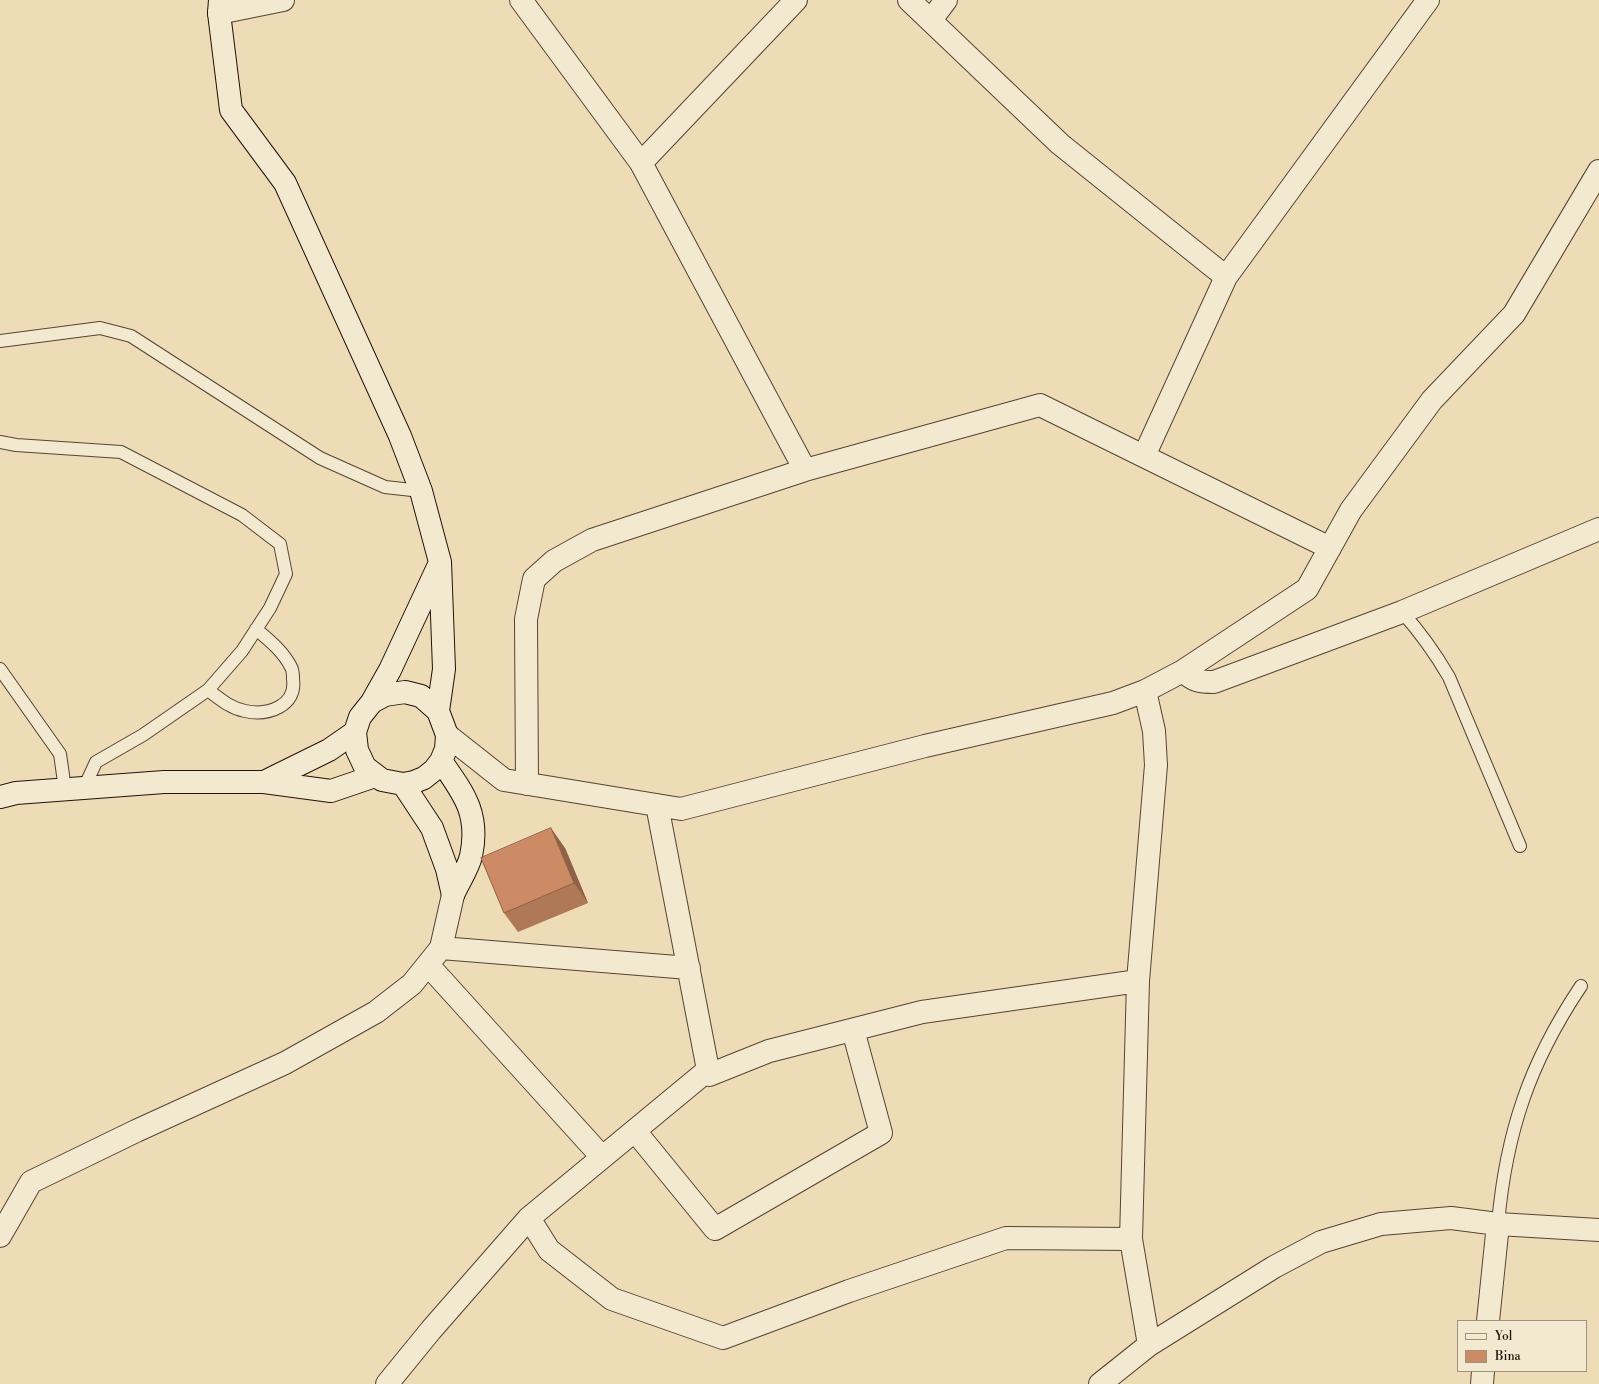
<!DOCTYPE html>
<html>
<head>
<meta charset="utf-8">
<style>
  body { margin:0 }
  #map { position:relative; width:1599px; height:1384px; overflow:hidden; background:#eddcb6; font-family:"Libre Bodoni",serif }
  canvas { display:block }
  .legend { position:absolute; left:1457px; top:1320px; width:130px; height:52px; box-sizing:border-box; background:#f3e8d0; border:1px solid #9f9281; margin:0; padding:5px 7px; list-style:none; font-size:12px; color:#22120a }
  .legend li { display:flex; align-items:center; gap:8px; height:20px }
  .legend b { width:20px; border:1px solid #9f9281 }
</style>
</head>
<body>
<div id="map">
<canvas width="1599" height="1384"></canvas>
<ul class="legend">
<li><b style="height:5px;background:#f3e8d0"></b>Yol</li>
<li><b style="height:11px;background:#cc8b64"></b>Bina</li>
</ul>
</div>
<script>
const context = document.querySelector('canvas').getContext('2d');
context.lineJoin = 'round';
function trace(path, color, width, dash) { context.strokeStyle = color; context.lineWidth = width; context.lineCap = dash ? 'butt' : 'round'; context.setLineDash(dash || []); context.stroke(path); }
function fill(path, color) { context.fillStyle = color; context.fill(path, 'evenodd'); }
const lane = new Path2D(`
  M0,341L100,328L131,336L320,458L385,487L421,491
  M0,442L16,445L121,452L242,515L280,544L286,574L270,608L242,651L208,690L143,735L96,762L84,788
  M1402,612C1420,632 1435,653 1449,677L1520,846
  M0,669L60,754L65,789
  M208,690C220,699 230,708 245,711C268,716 297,706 293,679C293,675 293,670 291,667C283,651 269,640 256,629
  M1498,1224C1506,1132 1530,1062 1581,986`);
const street = new Path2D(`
  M521,0L641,163L805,470
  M909,0L1060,144L1226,277
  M219,13L283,0
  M931,20L946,0
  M641,163L796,0
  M1144,456L1226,277L1428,0
  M1183,671C1193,681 1200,682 1214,682L1402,612L1599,529
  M447,735L504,780L681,809L925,746L1113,703L1145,691L1183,671L1307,589L1351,510L1432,400L1514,314L1599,171
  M527,784L526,619L534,579L554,561L592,540L805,470L1040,405L1330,548
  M657,805L709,1075L769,1051L922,1012L1138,981
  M441,948L689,968
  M429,966L602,1157
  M635,1131L715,1229L881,1133L853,1030
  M529,1218L549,1250L612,1299L723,1338L849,1291L1006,1238L1131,1239
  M0,1236L31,1182L136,1131L285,1063L376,1012L412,984L441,948L453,895
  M1488,1321L1498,1224
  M1149,1345L1274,1267L1321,1242L1381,1224L1451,1218L1498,1224L1599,1230
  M387,1384L431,1330L529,1218L708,1070
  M1100,1384L1149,1345L1131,1239L1138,981L1156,765L1154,731L1145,691
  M1482,1384L1483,1371`);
const secondary = new Path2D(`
  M220,0L219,13L231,110L285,183L400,436L421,491L440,562L444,669L438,711L447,735L446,749L441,761L434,770L424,778L414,782L403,784L382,780L365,767L357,750L355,732L360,717L372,702L385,695L405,692L421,696L438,711
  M372,702L390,670L438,567
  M441,761C464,794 480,814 471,856C468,869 458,883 453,895
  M264,782L329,750L355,732
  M403,784L432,828L447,869L453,895
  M0,797L16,793L164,782H264L331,791L375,776`);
trace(lane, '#554435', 14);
trace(street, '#554435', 24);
trace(secondary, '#22120a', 24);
trace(lane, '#f3e8d0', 12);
trace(street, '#f3e8d0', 22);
trace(secondary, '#f3e8d0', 22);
fill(new Path2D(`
  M565,848L588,903L518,932L504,913Z`), '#af7856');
fill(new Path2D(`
  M551,828L565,848L588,903L574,883Z`), '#8f6146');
const building = new Path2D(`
  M551,828L574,883L504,913L481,858Z`);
fill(building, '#cc8b64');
trace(building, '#8f6146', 1);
</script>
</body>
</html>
